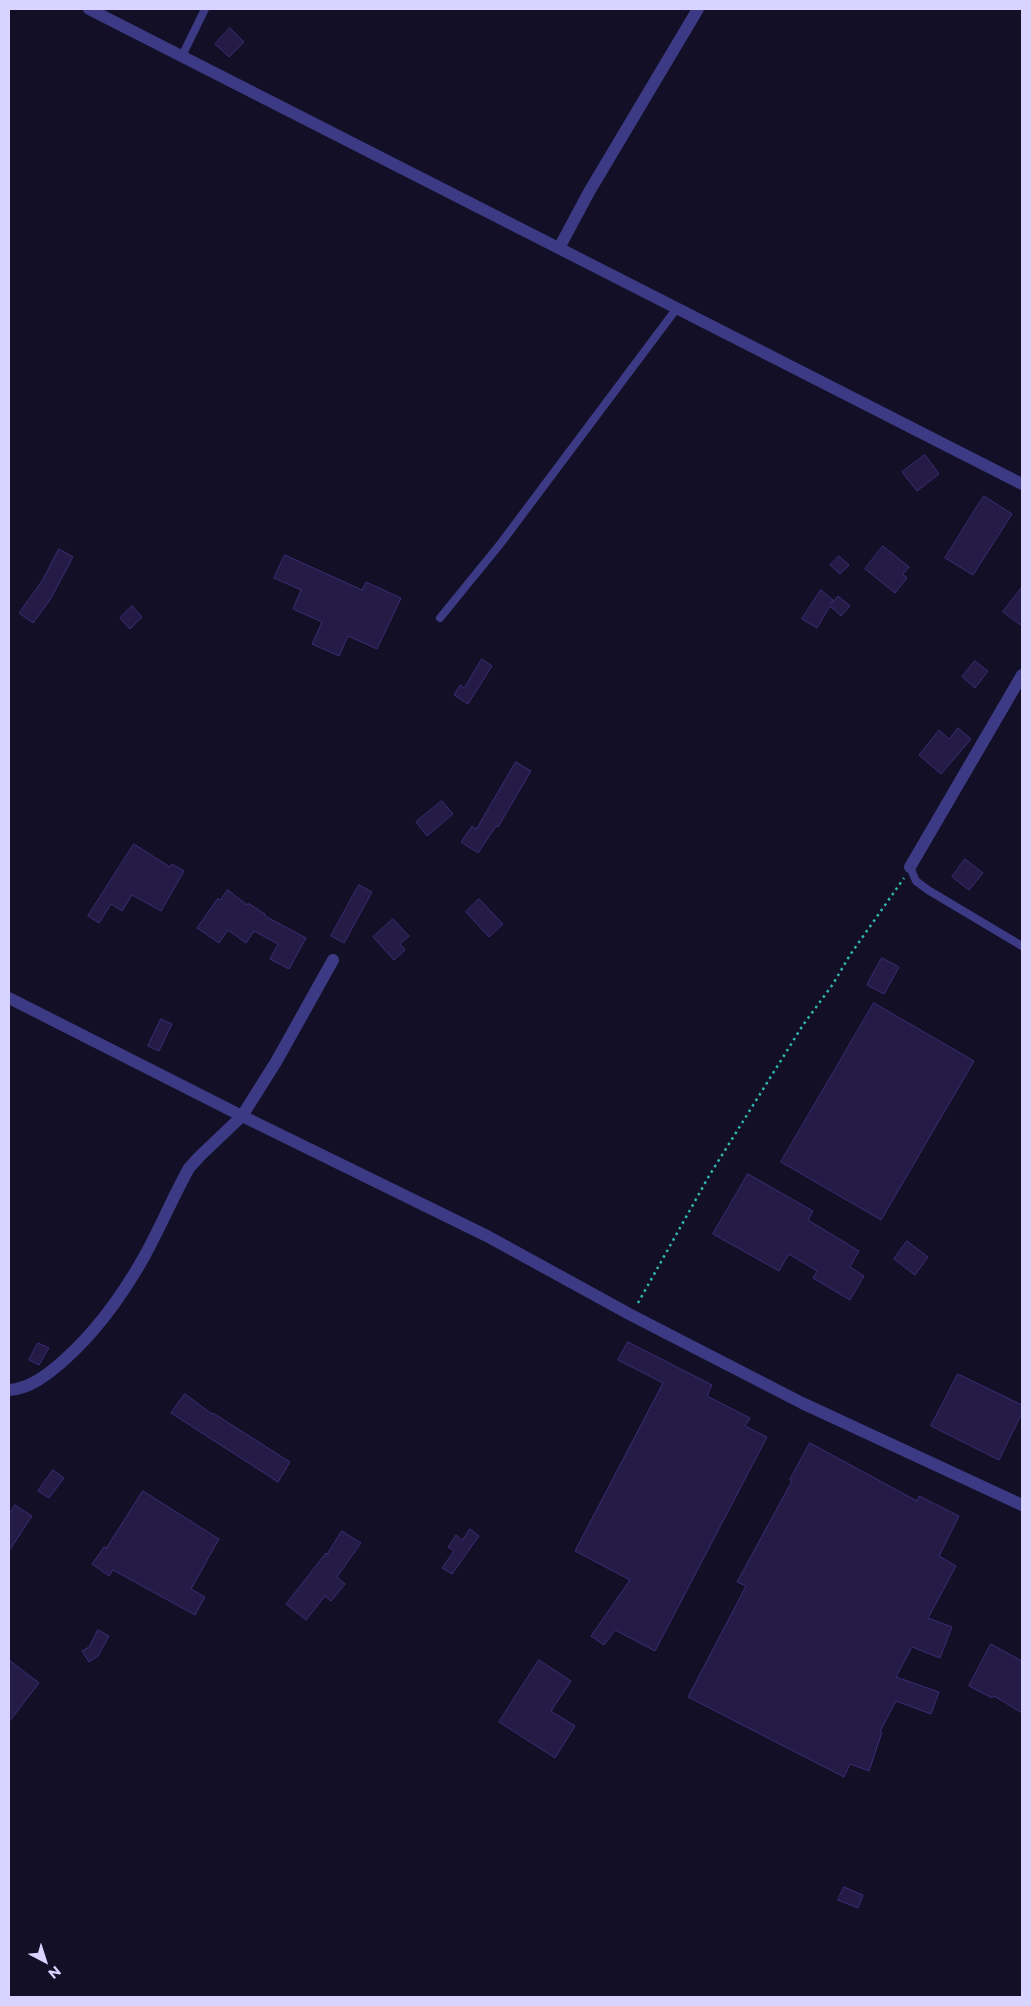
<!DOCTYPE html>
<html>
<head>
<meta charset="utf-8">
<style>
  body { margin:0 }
  #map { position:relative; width:1031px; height:2006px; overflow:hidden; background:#130f26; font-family:Montserrat,sans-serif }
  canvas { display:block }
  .frame { position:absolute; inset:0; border:10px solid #d9d4ff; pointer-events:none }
  .north { position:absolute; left:20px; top:1936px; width:50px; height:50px; -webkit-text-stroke:4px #130f26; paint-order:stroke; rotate:140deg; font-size:14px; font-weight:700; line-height:20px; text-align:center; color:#d9d4ff }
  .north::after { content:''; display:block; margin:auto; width:18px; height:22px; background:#d9d4ff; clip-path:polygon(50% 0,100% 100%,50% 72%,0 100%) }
</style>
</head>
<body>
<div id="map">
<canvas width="1031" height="2006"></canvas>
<div class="frame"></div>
<div class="north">N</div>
</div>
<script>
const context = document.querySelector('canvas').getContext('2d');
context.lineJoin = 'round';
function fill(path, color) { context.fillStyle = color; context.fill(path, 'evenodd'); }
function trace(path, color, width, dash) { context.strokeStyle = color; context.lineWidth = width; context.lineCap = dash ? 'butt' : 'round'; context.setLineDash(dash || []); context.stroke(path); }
const building = new Path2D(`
  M230,28L244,42L229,57L215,44Z
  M925,455L939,474L917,491L902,472Z
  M984,496L1012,514L973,575L945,558Z
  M883,546L909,567L903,574L907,578L895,593L865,569Z
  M59,549L73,557L50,600L33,623L19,613L42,581Z
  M285,555L362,590L366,582L401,598L377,649L348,636L339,656L312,644L322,622L293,609L301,590L274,578Z
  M839,556L849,565L840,574L830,565Z
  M1022,587V626L1003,612Z
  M821,590L833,600L831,604L838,596L850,606L841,616L830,606L817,628L802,619Z
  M132,606L142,617L130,629L120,618Z
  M482,659L492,666L468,704L454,695L460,685L464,688Z
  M975,661L988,671L975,688L962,677Z
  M958,728L971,739L941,774L919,755L939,730L949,739Z
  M516,762L531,771L498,827L496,826L478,853L461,842L472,826L476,829Z
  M442,801L453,814L427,836L416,822Z
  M134,844L170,867L172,864L184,871L161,911L132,895L122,911L111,904L99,923L88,916Z
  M965,859L983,873L969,890L952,877Z
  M359,885L372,892L344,943L331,936Z
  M228,890L247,905L248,903L265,914V916L306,938L289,969L270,959L278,944L254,931L246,943L228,930L219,943L197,928L218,898L220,900Z
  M479,899L503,924L489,937L466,912Z
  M393,919L409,936L400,944L405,950L394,960L373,937Z
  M882,958L899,967L884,994L867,985Z
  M874,1003L974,1061L881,1220L781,1162Z
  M161,1019L172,1024L159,1051L148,1046Z
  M748,1174L813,1211L808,1220L859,1251L850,1267L864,1276L850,1300L813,1278L817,1271L789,1254L779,1271L713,1234Z
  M907,1241L928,1257L915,1275L894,1259Z
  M628,1342L712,1385L707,1396L750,1418L745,1426L767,1437L655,1651L615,1630L604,1645L591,1636L630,1580L575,1551L663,1383L618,1360Z
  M38,1343L49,1348L39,1365L29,1360Z
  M958,1374L1022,1405V1413L999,1460L931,1426Z
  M185,1394L212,1414L213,1413L290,1462L278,1482L171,1413Z
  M810,1443L917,1501L919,1496L959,1516L939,1556L956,1566L928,1618L952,1627L940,1658L912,1647L896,1677L939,1692L931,1714L896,1701L880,1731L882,1732L869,1771L850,1764L844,1777L688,1697L746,1586L737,1582L792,1481L790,1480Z
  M53,1470L64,1478L49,1498L38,1491Z
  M143,1491L219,1539L191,1589L205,1597L195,1615L113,1570L109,1576L92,1564L104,1547L106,1548Z
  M15,1505L32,1516L9,1551V1515Z
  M470,1529L479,1536L452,1574L442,1568L454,1551L448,1547L456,1535L462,1540Z
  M342,1531L361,1543L337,1577L345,1584L331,1601L325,1596L306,1620L286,1604L326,1553L327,1554Z
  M98,1630L109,1636L98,1656L89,1662L82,1651L89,1647Z
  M991,1644L1022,1661V1713L994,1696L992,1698L969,1686Z
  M9,1660L39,1683L9,1722Z
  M539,1660L571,1681L551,1711L575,1726L555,1758L499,1722Z
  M844,1887L863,1895L858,1908L838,1900Z`);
fill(building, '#241b47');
trace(building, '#3b2d73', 1);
trace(new Path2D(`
  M638,1303L709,1176L803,1025L833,984L850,955L904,878`), '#2fb8b0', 2.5, [2.5, 4]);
trace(new Path2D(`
  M182,56L205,9
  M440,618L501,543L677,308
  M910,867L916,881L928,890L1022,946`), '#3d3a85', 8);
trace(new Path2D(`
  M89,9L1022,484
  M559,248L589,192L698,9
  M910,867L1022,675
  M9,998L242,1116L487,1236L631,1315L802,1403L1022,1505
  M9,1390C29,1389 47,1375 62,1362C95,1333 122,1296 144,1257C160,1228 173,1197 189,1168L200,1156L242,1116L276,1062L333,960`), '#3d3a85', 12);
</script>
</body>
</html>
